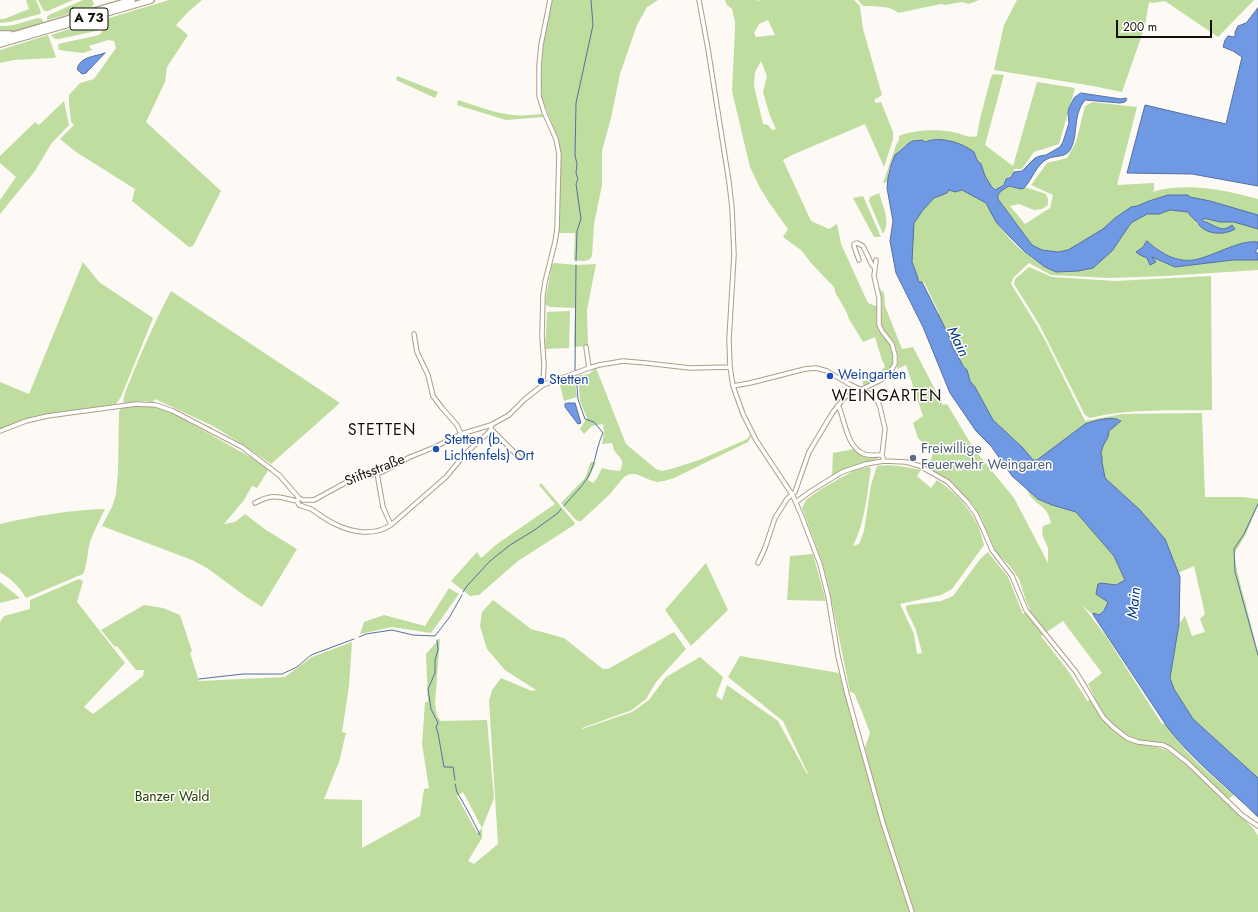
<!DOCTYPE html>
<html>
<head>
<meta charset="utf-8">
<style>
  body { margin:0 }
  #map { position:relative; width:1258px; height:912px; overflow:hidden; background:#fdf9f5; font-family:Jost,sans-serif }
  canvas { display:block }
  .scale { position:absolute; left:1116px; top:20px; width:96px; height:18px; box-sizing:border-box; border:2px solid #140e06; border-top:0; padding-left:5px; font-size:12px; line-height:14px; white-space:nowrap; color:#140e06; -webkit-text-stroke:3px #fff; paint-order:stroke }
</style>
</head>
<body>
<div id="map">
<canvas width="1258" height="912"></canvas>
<div class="scale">200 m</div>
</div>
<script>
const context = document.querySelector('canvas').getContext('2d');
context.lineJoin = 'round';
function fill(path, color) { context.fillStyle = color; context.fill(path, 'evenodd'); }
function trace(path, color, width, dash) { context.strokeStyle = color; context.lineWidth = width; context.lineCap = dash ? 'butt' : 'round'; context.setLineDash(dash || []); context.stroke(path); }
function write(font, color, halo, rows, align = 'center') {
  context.font = font + ' Jost,sans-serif'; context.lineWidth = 3; context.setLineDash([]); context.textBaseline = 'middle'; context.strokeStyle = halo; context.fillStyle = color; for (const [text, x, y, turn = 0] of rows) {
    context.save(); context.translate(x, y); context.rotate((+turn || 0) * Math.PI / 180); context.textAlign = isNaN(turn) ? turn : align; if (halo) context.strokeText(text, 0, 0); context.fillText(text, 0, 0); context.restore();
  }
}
fill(new Path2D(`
  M26,0H36L41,12L40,14L10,22L0,23V19H4L29,9Z
  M38,0H73L48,11H44Z
  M83,0H92L94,4L92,7L87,9L47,20V17L49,15Z
  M169,0H202L188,12L176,25L188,35L167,67L165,82L146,122L221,191L193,246L189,247L132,201L135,189L76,152L60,139L74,125L71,122L69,103V95L80,83L94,79L116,48L114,41L108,40L89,46L92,50L83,53L59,50L58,44L99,35C106,30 102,24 106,19Z
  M551,0H658L647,7L637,25L620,74L611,118L602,151V185L594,224L592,256C588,263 581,261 574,260L575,233H558L561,162L560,147L558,138L543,101L540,87L544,37Z
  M725,0H758L754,2L760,0H854L860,6L863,29L882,95L874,100L876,103L881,102L893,132V139L884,167L865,124L792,155L783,160L811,221L829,229L837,224L841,244L868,303L878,307C877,313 875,322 878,328C880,334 886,338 889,343C903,368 882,377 864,386L862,382L880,373L885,366L882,360L875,337L863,342L849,319L846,311L836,294L834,287L811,263L801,250L783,237L788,229L770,204L760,188L750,167L744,142L732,91L735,30V21L732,9L727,5ZM768,20L775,35L756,37L754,33L759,24ZM761,61L767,76L763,92L770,116L776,129L772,130L768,125L763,124L754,86L755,72Z
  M858,0H979L969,4L962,2L945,5L941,4L898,13C891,5 874,7 863,6Z
  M1017,0H1254L1218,37L1165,1L1153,3L1149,2L1145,26L1122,92L1093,86L994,70L1004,25Z
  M38,18L42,19L43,22L14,31H0V26C13,27 26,21 38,18Z
  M95,21L100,23V26L99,29L96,31L59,39H55L51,35Z
  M48,35L56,57L53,58L14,60L0,63V50Z
  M993,74L1004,75L985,145L1013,166L1037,82L1075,88L1059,144L1034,152L1022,169H1014C1014,176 1008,176 1005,180L1004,184L995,190L985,176L981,164L977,160L975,154L971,150L952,142L928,140L925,142L923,140C919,141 914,141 910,143C896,148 887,168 888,182L883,183L896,145L899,140V136C913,130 938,129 953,132C961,133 969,139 977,136L980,119L991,77Z
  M397,76L438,92L435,98L396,80Z
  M458,100C476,106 494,113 513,115C522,116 532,115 541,114L544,117L506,120L457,105Z
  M64,101L69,125L51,144L35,171L0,214V200L16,177L0,163V156L35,122L39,125Z
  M1093,102L1137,107L1117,185L1154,183V190L1152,192C1187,182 1224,190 1258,199V215L1210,201L1168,195L1149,201L1115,218L1103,229L1068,250L1058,252H1049L1038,249L1032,245L998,199V195L1001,191L1009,186L1019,189L1024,188L1025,187L1046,194L1048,199V205L1042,209L1034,210L1019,204L1010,206L1025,224L1050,208L1053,195L1031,185L1047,163L1067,158L1076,142L1085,106Z
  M949,190L955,192L962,190C969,194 978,197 984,202C991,206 992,216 997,223C1011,243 1033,262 1056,272L1127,228L1131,223L1147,214H1159L1170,210L1188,212L1201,226L1216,233L1229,228L1219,229L1202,219H1203L1220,222H1234L1258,229V242C1247,241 1239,244 1228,248C1220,251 1211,255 1203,258C1181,264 1162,255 1147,241L1140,255L1147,257L1151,265V256L1175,267L1233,260H1258V270L1165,276L1109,278L1051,275L1029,263L1013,278L1011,284L1036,324L1047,344L1085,421L1122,414L1202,413L1205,497H1242L1258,499V505L1246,534L1234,554L1237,571L1258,652V778L1193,719L1174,689L1170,678L1179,624L1185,616L1192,636L1205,632L1200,619L1205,614L1194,566L1180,572L1179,575L1165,539L1140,510L1105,478L1102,462V457L1101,453L1103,446L1108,437L1109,431L1121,421L1120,419L1085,424L1037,460H1033L1023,448L993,420L975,387L970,381L967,370L963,366L956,352L953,349L950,338L937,313H939L924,282H919L918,280V278C915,273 913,266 912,260C911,254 912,225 915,220C919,213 927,204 933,199C938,195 945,195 949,190Z
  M879,193C883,206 891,223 883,234L869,201L870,197Z
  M863,196L881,237H874L853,198Z
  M83,262L99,282L153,318L121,397L116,404L35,416L0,429V382L29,394Z
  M554,263L577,265L596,264L587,310L588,346L574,347L575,308L550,307L546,305L545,302L552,264Z
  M1029,267L1052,277L1115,281L1211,276L1212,410C1171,411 1130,408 1090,418L1085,415L1039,324L1014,284L1015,279Z
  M880,289L884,293L885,306L902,349L913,347L943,405L947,404L974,449L1014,498L1048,563V548L1042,534L1043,526L1051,523C1047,506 1041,508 1031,497C1029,495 1028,492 1027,489L1038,499L1052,505L1076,511L1114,556L1125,580L1116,585L1101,583L1097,594L1108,602L1104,611L1099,615L1093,613L1094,616L1082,605L1106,636L1162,724L1165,723C1182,751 1209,774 1234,795L1228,799L1183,756L1164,743L1139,740L1127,736L1115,727L1103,714L1088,684L1102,673L1063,621L1041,636L1069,672L1088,702L1089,699C1102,718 1116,739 1140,744C1150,747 1160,746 1169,752C1187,764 1202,779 1217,794C1229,805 1241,816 1253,828L1258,836V912H914L882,813L868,762L865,747L870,733L862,712L854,693L850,692L829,588L822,561L802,508L806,500L821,489L855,470L868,467L871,468C867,495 865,522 853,546L859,544L864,531L871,485L877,466C892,464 906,467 921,470L917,476L931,488L937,480C953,491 968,505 977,524C980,530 982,538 984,545L952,589L941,595L900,604L914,634L917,654L922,653L916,630L906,609V606L909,605L941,601L953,596L981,558L988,552L1008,577L1023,614L1030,610L1026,601L1019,579L1009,565L996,552L981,517L974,506L952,482L928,468L933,453L918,438L913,423L923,416L906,365L897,369L898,360L897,350L893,341L882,327L881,321L882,302Z
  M171,291L340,403L271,464L242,444L213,426L155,399L153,402L143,401L126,403L123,402C124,392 130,382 133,373C145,344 157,317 171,291Z
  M570,311L569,348L545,349L547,312Z
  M596,368L626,444L656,469L662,471L671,469L699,460L743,441L747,439L750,435L751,437L748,442L674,478L664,481L657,482L650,480L636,474H630L624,477L609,495L581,521H578L576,520L561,503L585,478L591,462H596L588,480L593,483L597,478L602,468L610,470L620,471C626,459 619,458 614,450C613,448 613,446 612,443L602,444L604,433L603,424L592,426L584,434L580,429L587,418L580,401L578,375L590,374V373Z
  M574,375L577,397L564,401L559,381Z
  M136,406H149L163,409L176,415L252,458L269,469L257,488L252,486L244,500L224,524L235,522L245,514L266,530L297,549L262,607L245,596L207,568L192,560L102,526L112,507L116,494L118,473L119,412L121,408Z
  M854,449L861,455L878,457L877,459C861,463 845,467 832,476L833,453Z
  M541,483L575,523L574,525L518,561L479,595L470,596L451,581L477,552L481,558L497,544L555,504L539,485Z
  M105,509C100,520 94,530 90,542C87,552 88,564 83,574L26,598C18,585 12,580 0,572V524C35,516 69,510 105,509Z
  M813,554L826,601L787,600L790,556Z
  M706,563L728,610L691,646L665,610Z
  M79,579L83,581L77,602L125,663L84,707L93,714L143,676L144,670H136L117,646L115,647L101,630L144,605L163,608L180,615L192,651L190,653L199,681L285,677L312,657L352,642L349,686L342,732L346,733L339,762L324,799L362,800V848L420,816L424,789L429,788L422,744L425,702H428L426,654L440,638L435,704L437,716L441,721L487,720L494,798L482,828V838L468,861L474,864L498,844L489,701L492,690L501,678L532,691L536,690L505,670L487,649L480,626L482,612L493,600L531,629L564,638L603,669H608L674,632L686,649L656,682L646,699L632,710L582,728V729L632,712L649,700L666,677L700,657L723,677L716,696L722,700L727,685L778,721L807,774H808L783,721L728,677L740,656L839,673L879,814L911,912H0V622L4,616L30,609V600ZM463,792L482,828L477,833L457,796Z
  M0,582L20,598L0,603Z
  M449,588L459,594L431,633L392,627L360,634L364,622L384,615L425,626Z`), '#bfdd9f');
const water = new Path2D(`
  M1258,8V186L1192,174L1127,173L1145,105L1226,124L1242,57L1233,51L1223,47L1225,40L1228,36L1235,37V32L1238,26L1246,23Z
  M105,53L86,73L82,74L77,69C81,56 94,57 105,53Z
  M1081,93L1121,99L1125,98L1127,99L1125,102L1120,103L1085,100C1072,116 1079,135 1070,150C1065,158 1055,155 1047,159C1036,165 1032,180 1024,188L1021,189L1009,186L1001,191L998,195V199L1032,245L1042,250L1058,252L1068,250L1103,229L1115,218L1131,207L1137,206L1149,201L1168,195H1188L1190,197L1210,201L1258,215V229L1234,222H1220L1207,219H1202L1203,221C1214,224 1221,234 1232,225L1235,229C1225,235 1209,235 1200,226C1197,222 1200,224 1196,221C1193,218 1190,216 1188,212L1170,210L1159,214H1147L1131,223L1112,251L1093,268L1078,271L1056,272L1045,267L1025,252L1008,235L996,222L986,203L962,190L955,192L949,190L947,193L934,198L923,210L914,223L912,262L918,278V280L919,282H922L950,338L953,349L956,352L963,366L967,370L970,381L975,387L993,420L1023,448L1033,460H1037L1085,424C1093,421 1113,415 1121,421L1109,431L1108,437L1103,446L1101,453L1102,457V462L1105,478L1140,510L1165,539L1180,577L1179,624L1170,678L1174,689L1193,719L1258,778V817C1228,787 1194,762 1168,728L1094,616L1093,613L1099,615L1104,611L1108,602L1096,594L1098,584L1101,583L1116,585L1125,580L1114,556L1076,512L1052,505L1038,499L1012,476L991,446L976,431L950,393L923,327L896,273L890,241L893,221L887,188L888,178L891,165L895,155L909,143L913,141L922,140L925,142C939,136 961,142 974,152L977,160L981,164L985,176L992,187L995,190L1004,185L1006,179L1011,177L1014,172L1022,171L1035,158L1040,156L1046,155L1060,147L1063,142L1069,123L1068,113L1069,108L1074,98Z
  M1147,241C1162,255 1181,265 1202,258C1211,255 1220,251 1228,248C1239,244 1247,241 1258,242V248L1256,250V253H1258V260H1233L1175,267L1152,257L1156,262L1150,265L1147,258L1140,255L1136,252L1143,247Z
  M568,403H575L581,423L578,424L565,407V404Z`);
fill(water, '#7099e4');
trace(water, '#546fa1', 1);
trace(new Path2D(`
  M576,261L577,231L581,219L576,184L578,179L576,173L577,164L575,155L576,103L593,25L591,0
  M575,371L576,265
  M1258,504L1244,534L1234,549L1235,572L1258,655
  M564,506C572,496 582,487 588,477C596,463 596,447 603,433L594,422L585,419L578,399L576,374
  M463,592L467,586L490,561L510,545L533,531L558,513L561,509
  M359,637L366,634L392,630L413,635L435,636L449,618L462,595
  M437,640L438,650L435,660V673L428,689L431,709L438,723L436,727L438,733L444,767H453L455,780
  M199,679L243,674H282L297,667L311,655L354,639
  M455,784L457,792L470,815L480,835`), '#546fa1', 1);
const minor = new Path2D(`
  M699,0L708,49L729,182L732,208L734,255L729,339L730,367L733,386L743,414L756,440L793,496L802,517L820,564L828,596L838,656L847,694L883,823L912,912
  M859,260L854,246V244L857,243L863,246L872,265L874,267
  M414,334L417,352L428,375L433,396L442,408L457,425L461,434
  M586,347L589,368
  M543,385L544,365L542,336L543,295L545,282L555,242L557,229L559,154L556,139L544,112L539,96V66L541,45L550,0
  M733,386L750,383L805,369L816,368L827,371L849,384L873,395L876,398L880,407L885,429L882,455L884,461
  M838,405C845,419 846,447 864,454C869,456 876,455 882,455
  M491,429L519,457
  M0,431L26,421L47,416L136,404L156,405L173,411L242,447L279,475L299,498L303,500H314L345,483L354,479L382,472L410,457L435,447L461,434L491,425L509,415L525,399L543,385L589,368L599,365L623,361L646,363L690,368L730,367
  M377,473L383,507L391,525
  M299,498L297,501L299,505C303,506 307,508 311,509C319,514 326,520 335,524C353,533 374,536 391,525L446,477L466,453L489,432L491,429V425
  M796,502L811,491L842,472L866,464L884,461L906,462L920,466L948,482L968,503L976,514L983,529L992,550L1012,576L1026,610L1076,672L1103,717L1113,727L1127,738L1138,742L1163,745L1169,748L1187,762L1242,815L1258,826
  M255,503C274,493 278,497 297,501
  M758,563L765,548L775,518L787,499L795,492L809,452L833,412L845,397L879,381L886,376L890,372L895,364V355L892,344L882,331L879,325V298L874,276L876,260`);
const highway = new Path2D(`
  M0,34H10
  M0,39L132,0
  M0,44L151,0`);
trace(minor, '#ae9e87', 5.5);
trace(highway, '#ae9e87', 8);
trace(minor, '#fff', 3.5);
trace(highway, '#fff', 5.5);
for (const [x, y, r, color] of [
  [830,376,4,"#1a4fb4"],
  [541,381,4,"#1a4fb4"],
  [436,449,4,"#1a4fb4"],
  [913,458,4,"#5c6f8a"]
]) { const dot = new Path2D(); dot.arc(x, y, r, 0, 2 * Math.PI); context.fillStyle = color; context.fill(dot); trace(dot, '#fff', 1.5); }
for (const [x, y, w] of [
  [89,19,38]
]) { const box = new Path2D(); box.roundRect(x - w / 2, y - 11, w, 22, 3); context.fillStyle = '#fff'; context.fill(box); trace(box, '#140e06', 1); }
write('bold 13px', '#140e06', null, [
  ["A 73",89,19]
]);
write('14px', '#164399', '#fff', [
  ["Weingarten",838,376],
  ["Stetten",549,381],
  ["Stetten (b.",444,441],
  ["Lichtenfels) Ort",444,457]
], 'left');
write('14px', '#4e5e75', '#fff', [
  ["Freiwillige",921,450],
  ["Feuerwehr Weingaren",921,466]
], 'left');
write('14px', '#140e06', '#fff', [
  ["Stiftsstraße",375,471,-22]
]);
write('14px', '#263e00', '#fff', [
  ["Banzer Wald",172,798]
]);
write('italic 15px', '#063489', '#fff', [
  ["Main",957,342,64],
  ["Main",1135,603,-84]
]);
context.letterSpacing = '1px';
write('16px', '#140e06', '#fff', [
  ["WEINGARTEN",887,397],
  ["STETTEN",382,431]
]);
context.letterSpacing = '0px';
</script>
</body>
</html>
